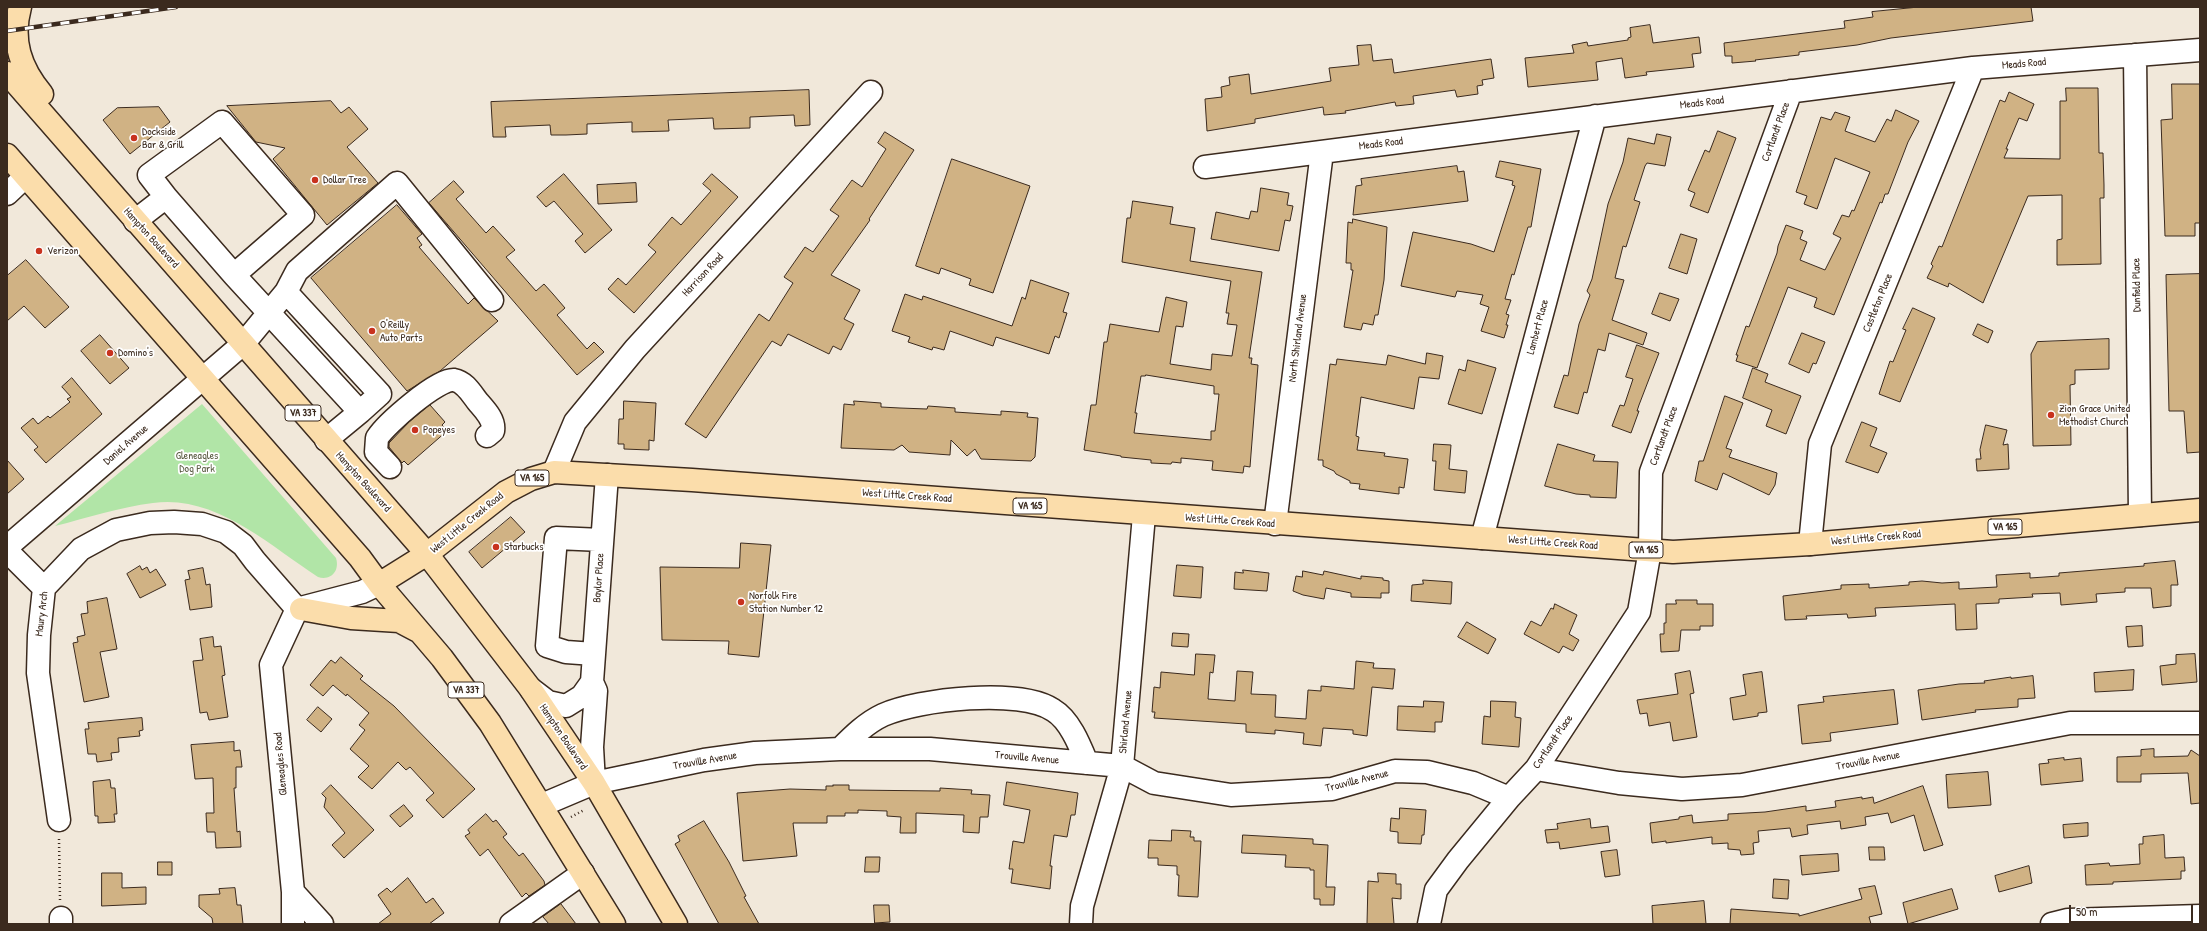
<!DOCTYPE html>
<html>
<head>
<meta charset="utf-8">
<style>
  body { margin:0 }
  #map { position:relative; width:2207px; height:931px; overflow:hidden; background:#f1e8da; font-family:"Patrick Hand",sans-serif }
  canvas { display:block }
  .frame { position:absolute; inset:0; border:8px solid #3b2a1e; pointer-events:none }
  .scale { position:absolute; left:2069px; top:905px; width:124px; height:18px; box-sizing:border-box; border:2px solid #3b2a1e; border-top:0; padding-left:5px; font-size:12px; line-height:14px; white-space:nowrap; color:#3b2a1e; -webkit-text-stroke:3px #fff; paint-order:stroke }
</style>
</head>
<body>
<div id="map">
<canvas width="2207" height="931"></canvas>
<div class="frame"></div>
<div class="scale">50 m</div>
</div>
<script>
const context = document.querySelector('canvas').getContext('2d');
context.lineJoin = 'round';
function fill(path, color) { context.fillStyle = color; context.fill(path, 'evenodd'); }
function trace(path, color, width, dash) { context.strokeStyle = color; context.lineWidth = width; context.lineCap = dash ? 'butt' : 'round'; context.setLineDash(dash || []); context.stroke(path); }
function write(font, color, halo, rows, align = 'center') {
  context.font = font + ' "Patrick Hand",sans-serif'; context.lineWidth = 3.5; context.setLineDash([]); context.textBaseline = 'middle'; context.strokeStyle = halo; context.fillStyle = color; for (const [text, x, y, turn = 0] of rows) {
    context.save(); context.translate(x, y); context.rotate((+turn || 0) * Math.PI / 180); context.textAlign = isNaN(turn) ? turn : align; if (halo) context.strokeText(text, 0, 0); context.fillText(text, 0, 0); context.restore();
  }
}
fill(new Path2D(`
  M202,404L336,558C340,571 331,581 318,577C269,545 215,494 153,503C120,507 87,518 55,526Z`), '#b1e5a7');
const building = new Path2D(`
  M1919,7H2031L2033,21L1891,38L1857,45L1799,52V55L1755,60L1756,61L1732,63V56H1725L1724,43L1845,28L1844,21L1873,17L1872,12Z
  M1650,25L1653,43L1699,37L1701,53L1692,54L1694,67L1646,72L1647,75L1625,78L1622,58L1596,62L1598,80L1528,87L1525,58L1574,53L1572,45L1587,42L1588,46L1628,40V38L1631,37L1630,28Z
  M1371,45L1373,61L1392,59L1394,73L1491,59L1494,78L1482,80L1483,85L1477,86L1478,94L1457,97L1455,90L1413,96L1414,104L1396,106L1395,102L1345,111L1346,113L1324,115L1323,107L1255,119V123L1207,131L1205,99L1222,97L1221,87L1230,85L1229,77L1249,74L1251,94L1331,81L1329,68L1359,65L1357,46Z
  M2172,84H2200V223H2195V236H2165L2161,120L2172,119Z
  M2066,88H2098L2099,153H2103L2104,185V198H2100L2101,264L2057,265V240L2062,239V195L2028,196L1983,303L1949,283L1948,287L1927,278L1933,266L1931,264L1939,246L1942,247L2000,100L2005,102L2009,92L2034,104L2027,121L2019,118L2006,149H2008L2004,158L2060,159V101H2066Z
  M809,90L810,125L795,126L794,115L750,117V128L714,129L713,118L668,120L669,131L632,132V122L587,124V134L566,135H551L550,125L505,127L506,137H493L491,102Z
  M331,101L341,113L349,107L368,129L347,147L378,183L327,225L273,159L285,148L256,142L227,106Z
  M159,107L170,122L130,154L103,120L117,108Z
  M1896,110L1919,121L1908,142L1888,194H1885L1882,203L1880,202L1834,315L1814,307L1817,298L1788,287L1757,368L1736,361L1738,355H1736L1746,326L1749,327L1777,253L1778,246L1786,225L1803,231L1800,239L1807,242L1800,260L1825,270L1841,238L1833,234L1842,215L1849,217L1852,210L1854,211L1870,172L1835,158L1817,209L1804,204L1807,196L1796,192L1821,117L1831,120L1835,112L1850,117L1845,131L1875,142L1887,119L1891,121Z
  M1718,131L1736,138L1708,213L1690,206L1695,193L1688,190L1705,150L1709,152Z
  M885,132L914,150L869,219L870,220L831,275L860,290L844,319L854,324L841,350L833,346L829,354L788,334L781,346L772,341L706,438L685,424L759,314L769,321L793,283L784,277L805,247L813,252L839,216L830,210L852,180L862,187L886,149L878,143Z
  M1657,134L1671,137L1665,166L1647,163L1645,166L1634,200L1640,202L1626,247L1623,246L1615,278L1624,280L1612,320L1647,333L1643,345L1609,333L1605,351L1598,349L1587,393L1584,392L1578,414L1554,407L1564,375L1568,376L1579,324L1590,295L1587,291L1592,279L1608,204L1623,162L1628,138L1654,144Z
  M952,159L1030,186L993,293L969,285L971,279L941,268L939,274L916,266Z
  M1500,161L1541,169L1531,227H1528L1514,275L1512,274L1505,299L1511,300L1506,314L1509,315L1506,325H1508L1504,338L1481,331L1489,307L1480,304L1483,295L1457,291L1455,297L1401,286L1413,232L1471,244L1494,252L1515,186L1512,185L1513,181L1496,177Z
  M1457,166L1458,172L1464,171L1468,201L1353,215L1356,186L1362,185L1361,179Z
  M564,174L612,230L585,253L575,241L583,234L554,201L546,207L537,197Z
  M712,174L738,197L634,313L608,289L618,278L626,285L656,252L648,245L672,217L681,225L711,191L703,184Z
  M454,181L464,192L456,199L486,233L493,226L515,250L506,257L536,291L544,284L553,294L565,308L557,315L587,349L594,342L604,352L577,375L429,203Z
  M636,183L637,202L598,204L597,185Z
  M1261,188L1289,193L1287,205L1293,206L1290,221L1285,220L1279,251L1211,239L1216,212L1249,219L1251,211L1257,212Z
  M1133,201L1173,207L1170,224L1195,228L1190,261L1262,272L1249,358H1252L1251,364L1258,365L1251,454L1250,467L1244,466L1243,473L1212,470L1213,461L1181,458V463L1172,462L1171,464L1151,463V460L1121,457V456L1084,450L1091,405H1096L1104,342H1107L1110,324L1159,332L1166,297L1187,302L1183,327L1176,326L1170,364L1211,370L1212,354L1232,356L1237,325L1227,324L1229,313H1226L1231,281L1122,262L1127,218H1130ZM1146,375L1214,386V394H1219L1215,431H1211V440L1134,433L1137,413H1135L1141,376H1145Z
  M397,205L422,234L417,238L422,245L419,247L468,304L474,298L498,321L440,371L407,391L311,278Z
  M1353,219L1387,227L1384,280L1378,315H1375L1373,325L1363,323L1361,330L1344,327L1353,270H1351V263H1346L1348,222L1352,223Z
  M1681,234L1697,239L1687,274L1669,268Z
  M26,260L69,307L45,328L24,306L7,321V276Z
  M2200,274V452L2187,453L2184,411H2169L2166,275Z
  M1031,280L1069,293L1063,312L1067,313L1059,338L1055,336L1049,354L996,337L993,346L950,331L944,350L933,347L932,350L908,342L910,337L892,331L905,294L922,300L923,296L1012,326L1022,297L1025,299Z
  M1660,293L1679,299L1670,321L1652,314Z
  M1913,308L1935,318L1900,402L1879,394L1890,361L1893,362L1906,330L1903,329Z
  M1978,324L1993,331L1988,343L1973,335Z
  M1802,333L1825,342L1816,364L1813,363L1809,373L1789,364Z
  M100,335L129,368L110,384L81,351Z
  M2109,339V369L2075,370V384L2070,385L2071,445L2033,446L2031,354L2037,342Z
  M1637,345L1659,353L1639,405L1637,411H1639L1631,433L1612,426L1620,405L1624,406L1633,379L1626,377Z
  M1427,353L1443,356L1439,379L1419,377L1414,409L1361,397L1356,436L1359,437L1357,450L1385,453L1384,456L1408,459L1404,488L1399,487V494L1359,489L1360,484L1350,483V481L1336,474L1334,471L1323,466V460H1318L1330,364L1336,365L1337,359L1386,365L1388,355L1425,364Z
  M1468,360L1496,368L1482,414L1448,404L1459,369L1465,371Z
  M1753,368L1768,374L1765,382L1801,396L1786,434L1766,426L1772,410L1743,398Z
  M72,378L102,414L46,463L34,450L38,447L21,428L33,418L38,424L48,416L50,418L70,402L67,399L71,397L62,387Z
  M1725,396L1743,403L1726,448L1732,450L1729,457L1777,473L1775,485L1769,495L1723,473L1717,490L1695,481L1699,461H1703Z
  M624,401L656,403L654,441L649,440V450L624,449V444H618L619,419H623Z
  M854,401L881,403V407L900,408L927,409L928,406L955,408V412L1001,415V411L1028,413L1027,417L1038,418L1035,457L1031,461L981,459L975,449L967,456L951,440L950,455L909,452L902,445L894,450L841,448L844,404L854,405Z
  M430,405L445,422L442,425L447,431L408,465L404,461L402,463L389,447V443L409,422Z
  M1862,422L1877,428L1870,446L1887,453L1878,473L1846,462Z
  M1986,425L2007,430L2003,445L2008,444L2009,469L1977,471L1976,459H1981L1980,450Z
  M1434,444L1451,445L1449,469L1467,471L1465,493L1434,490L1436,461H1433Z
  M1558,444L1595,455L1593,461L1618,462L1616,498L1590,497V495L1576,494L1545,486Z
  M7,460L24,479L7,494Z
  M511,517L525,532L482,568L469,552Z
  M741,543L771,545L759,657L728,654L729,641L662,640L660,567L739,568Z
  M2175,561L2178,585H2171V606L2153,608L2151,588H2125V592L2096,594L2097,602L2061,605L2060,593L2032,594L2033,597L1999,599V603L1976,604L1977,629L1956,630L1955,604L1875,608L1876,616L1848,618L1847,614L1806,616L1807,619L1785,620L1783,596L1841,589V585L1869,584V588L1909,585V582L1922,581L1942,583L1959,582V589L1997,587L1996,575L2030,573V578L2059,576V573L2144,566V564Z
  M1177,565L1203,567L1201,598L1174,596Z
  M140,566L142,570L147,567L150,573L156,569L166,585L140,598L127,574Z
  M203,568L206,585L210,584L212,607L190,610L185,580L190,579L188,571Z
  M1243,570L1269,573L1267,591L1234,589L1235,572L1243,573Z
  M1303,571L1323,575L1324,571L1361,579V576L1383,578V580L1389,581V593H1381V598L1351,597V593L1326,588L1324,599L1303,595L1293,591L1296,576L1302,577Z
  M1423,580L1452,582L1451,604L1411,601L1412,585L1423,584Z
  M107,598L117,649L100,652L109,697L84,702L73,643L78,642L77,637L85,635L81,614L88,613L87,602Z
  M1676,600H1697V604H1713V626H1700V630H1681L1679,651L1661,652L1660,634H1664V623H1666V604H1676Z
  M1555,604L1577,615L1569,634L1579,640L1573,651L1563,646L1559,653L1524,634L1531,621L1541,626L1551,608L1553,609Z
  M1467,622L1496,639L1488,654L1458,637Z
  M2142,626L2143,646L2128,647L2126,627Z
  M1173,633L1189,634L1188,647L1172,646Z
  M213,637L214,647L221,646L225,675L222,676L228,717L209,720L207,712L200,713L193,661L203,660L200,639Z
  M1196,654L1215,655L1213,673L1210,672L1208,699L1235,701L1237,671L1253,672L1251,694L1276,695L1275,717L1306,719L1308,690L1321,691V686L1354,689L1356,661L1374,663L1373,668L1395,669L1393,689L1372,687L1367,736L1353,734V730L1323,728L1321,746L1303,744L1304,733L1275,730V734L1246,732V724L1154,718L1155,712H1152L1154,687L1160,688L1161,672L1194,675Z
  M2195,654L2197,682L2162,685L2160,666L2176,664V655Z
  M341,657L363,676L360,679L394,706L475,789L443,818L426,800L434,793L410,767L406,770L398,762L372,789L358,777L369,766L350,749L365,730L359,725L369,713L347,694L346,696L333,685L323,696L310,685L331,660L335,663Z
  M2134,670L2133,690L2095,692L2094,673Z
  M1690,671L1694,693L1690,694L1697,737L1673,741L1670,722L1649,726L1647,713L1640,714L1637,700L1678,694L1675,674Z
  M1762,672L1767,712L1758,713V716L1733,720L1730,698L1746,695L1743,675Z
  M2033,676L2035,698L2018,699V707L1975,710L1976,712L1922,720L1918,690L1959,684L1985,683L1984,681L2011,677V678Z
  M1894,690L1898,724L1830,733L1831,741L1802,744L1798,705L1824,702L1823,697Z
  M1424,701L1444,702L1442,722H1435V732L1397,730L1398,706L1423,707Z
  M1491,701L1516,702L1515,717L1521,718L1519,747L1482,744L1484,716L1490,717Z
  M318,707L332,719L321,732L307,720Z
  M142,718L143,730L139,731L140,736L118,738L119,752L111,753L112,760L97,762L96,754H88L85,729H89L88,723Z
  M234,742V751L240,750L242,767H236V788H234L237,832L240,831L241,847L216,848L215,832H207L206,813H214L213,778L195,779L191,745Z
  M2154,749V757L2188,756L2191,750L2200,756V803L2191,804L2188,773L2141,774V782H2117V757L2141,756V750Z
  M2064,758V760L2081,758L2083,781L2041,785L2039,764L2049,763L2048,760Z
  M1988,772L1991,805L1948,808L1946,775Z
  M110,780L111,788H115L117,814H114L115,822L98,823V816H95L93,782Z
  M1007,782L1078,793L1075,815H1071L1067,837L1054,835L1050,866H1052L1050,889L1011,883L1013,869H1009L1013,841L1024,843L1030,810L1004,805Z
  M331,785L374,830L344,858L332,845L345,833L324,807L326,798L322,794Z
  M833,785H849V790L940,791V788L972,790L971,794L990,795L988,817H980L979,833L963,832L964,815L916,813V833H900L901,817L887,816V811L858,810V813H845V816H827V823H793L797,856L743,861L737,793L790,789L826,790V786H833Z
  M1923,786L1943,845L1924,851L1914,815L1891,823L1888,813L1865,817L1866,825L1841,829L1840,821L1807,825L1808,834L1792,837L1790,828L1758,831L1759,842L1753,843L1754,854L1741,855L1740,850L1728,849V843L1712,844V837L1666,843V841L1652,843L1650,823L1679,819V817L1692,815L1693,823L1728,820V814L1765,812L1806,806V811L1836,807L1835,801L1862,797V799L1873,797L1874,803Z
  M404,805L413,816L400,827L390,816Z
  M1400,808L1426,810L1424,835H1422L1421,844L1398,843V832L1390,831L1391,818L1399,819Z
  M486,814L493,822L496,820L507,834L503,837L519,856L523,853L544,881L545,885L529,896L526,893L522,897L488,849L480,856L465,836L470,833L468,830Z
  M1590,819L1591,828L1608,826L1610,842L1560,849L1559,842L1547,843L1545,830L1558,829L1557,824Z
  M704,821L729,862L746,896L744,897L759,924H719L675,844L680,841L678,836Z
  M2088,823V836L2064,838L2063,825Z
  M1172,830L1191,831L1190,837H1194V841H1201L1198,897L1178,896L1179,875H1177V866L1158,865V858H1148L1149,840L1171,841Z
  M1243,835L1313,839V844L1328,845L1326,887H1335L1334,905H1320V899H1314V870H1310V868L1285,867L1286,855L1242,853Z
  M2164,835L2165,858L2184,857L2185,871H2181V879L2113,882V884L2086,885L2085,865L2109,863L2110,866L2140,864L2139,844H2143V837Z
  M1869,847H1884L1885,860H1870Z
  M1617,850L1620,875L1605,877L1601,852Z
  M1838,854L1839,871L1802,875L1800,856Z
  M866,857H880L879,872H865Z
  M158,862H172V875H158Z
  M2029,866L2032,883L1999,892L1995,876Z
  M102,873H122V888L146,887V904L102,906Z
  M1378,873L1396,874V884H1401V899L1392,898L1394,924H1367L1368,881L1378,882Z
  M408,878L426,903L433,898L444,913L429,924H378L391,914L378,895L387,888L391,892Z
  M1774,879L1789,880L1788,899L1773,898Z
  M1875,886L1882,914L1869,917L1871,924H1730L1731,909L1799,914V916L1862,899L1859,889Z
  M235,888L237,905H241L243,924H213L212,918L199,907V895L220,894L219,889Z
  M1952,889L1958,909L1908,924L1903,903Z
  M1704,901L1706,924H1653L1652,906Z
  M561,904L576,924H549L543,917Z
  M874,905H889L890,922L875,923Z`);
fill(building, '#d0b284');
trace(building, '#3b2a1e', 1);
const minor = new Path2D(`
  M2135,55L2140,515
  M1205,167L1973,68L2200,50
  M7,194L25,177
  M166,197L234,275
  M286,292L297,271L397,183L492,300
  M326,440L360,412
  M390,467L376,452L377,438C386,424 438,378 454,380C465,382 471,393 478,402C485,410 495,420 493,431L487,436
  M554,472L575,422L635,349L871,92
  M1275,524L1322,152
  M1482,538L1595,116
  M1810,544L1820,444L1973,68
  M7,547L244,343L286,292L380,394L360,412L234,275L303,215L222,122L149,175L166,197L135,221
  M7,551L44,588
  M297,609L362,592L379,584
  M594,654L566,652L547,646L556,538L602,540
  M531,689L548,702L566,706L582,696L592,682
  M840,749C853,736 866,723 883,715C919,699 1020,688 1053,710C1070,720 1080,746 1087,763
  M1536,769L1619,783L1682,789L1742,785L2070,723H2200
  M594,783L592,747L596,691L592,682L607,475
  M542,805L594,783L704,760L755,753L840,749H930L1122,766L1154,783L1231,795L1332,789L1395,771L1427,772L1473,783L1509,798
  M59,820L38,673L39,635L44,588L81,549L116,530L150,523L174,522L202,524L226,532L243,545L255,561L297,609
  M293,892L322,924
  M61,924V918
  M293,924V892L271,665L297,609
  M511,924L583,873
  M1081,924L1082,906L1122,766L1144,515
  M1429,924L1436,890L1458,860L1509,798L1536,769L1639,612L1650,550L1651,472L1791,91
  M2052,924L2068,920L2200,916`);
const major = new Path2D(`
  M20,7C11,40 20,68 42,94
  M7,73L427,554L530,688L594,783L676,924
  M7,155L360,558L379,584L442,658L490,723L614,924
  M379,584L427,554L506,492L531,479L554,472L692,480L1673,552L1810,544L2200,510
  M301,609L351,618L399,621L418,631`);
trace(minor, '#3b2a1e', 25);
trace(major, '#3b2a1e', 25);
trace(new Path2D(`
  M571,817L584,810
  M59,839L60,900`), '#3b2a1e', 2.5, [1, 3]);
trace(minor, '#fff', 22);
trace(major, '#fbddab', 22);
const rail = new Path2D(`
  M7,31L176,7`);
trace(rail, '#3b2a1e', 4.5);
trace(rail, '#fff', 3, [9]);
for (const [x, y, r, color] of [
  [134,138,4,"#c8321e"],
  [315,180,4,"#c8321e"],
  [39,251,4,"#c8321e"],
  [372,331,4,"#c8321e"],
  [110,353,4,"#c8321e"],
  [2051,415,4,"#c8321e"],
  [415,430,4,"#c8321e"],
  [496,547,4,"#c8321e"],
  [741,602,4,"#c8321e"]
]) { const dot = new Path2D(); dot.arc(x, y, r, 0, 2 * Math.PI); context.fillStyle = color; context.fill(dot); trace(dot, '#fff', 1.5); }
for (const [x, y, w] of [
  [303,413,36],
  [532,478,34],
  [1030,506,34],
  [2005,527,34],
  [1646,550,34],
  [466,690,36]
]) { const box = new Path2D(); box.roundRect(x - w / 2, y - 8, w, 16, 3); context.fillStyle = '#fff'; context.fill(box); trace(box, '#3b2a1e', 1); }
write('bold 10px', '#3b2a1e', null, [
  ["VA 337",303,413],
  ["VA 165",532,478],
  ["VA 165",1030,506],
  ["VA 165",2005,527],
  ["VA 165",1646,550],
  ["VA 337",466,690]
]);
write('11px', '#3b2a1e', '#fff', [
  ["Meads Road",2024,64,-5],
  ["Meads Road",1702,103,-7],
  ["Cortlandt Place",1776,132,-70],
  ["Meads Road",1381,144,-7],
  ["Hampton Boulevard",151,238,48],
  ["Harrison Road",703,275,-47],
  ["Dunfield Place",2137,285,-91],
  ["Castleton Place",1878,303,-68],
  ["Lambert Place",1538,327,-75],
  ["North Shirland Avenue",1298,338,-83],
  ["Cortlandt Place",1664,436,-70],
  ["Daniel Avenue",126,445,-41],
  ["Hampton Boulevard",363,482,48],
  ["West Little Creek Road",907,496,4],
  ["West Little Creek Road",1230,521,4],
  ["West Little Creek Road",467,523,-39],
  ["West Little Creek Road",1876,538,-5],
  ["West Little Creek Road",1553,543,4],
  ["Baylor Place",599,578,-86],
  ["Maury Arch",42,614,-83],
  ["Shirland Avenue",1126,722,-85],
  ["Hampton Boulevard",563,737,56],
  ["Cortlandt Place",1553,742,-56],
  ["Trouville Avenue",1027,758,5],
  ["Trouville Avenue",705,761,-10],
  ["Trouville Avenue",1868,761,-11],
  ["Gleneagles Road",281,764,-95],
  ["Trouville Avenue",1357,781,-14]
]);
write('11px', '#3b2a1e', '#fff', [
  ["Dockside",142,132],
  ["Bar & Grill",142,145],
  ["Dollar Tree",323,180],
  ["Verizon",47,251],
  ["O'Reilly",380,325],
  ["Auto Parts",380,338],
  ["Domino's",118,353],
  ["Zion Grace United",2059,409],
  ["Methodist Church",2059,422],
  ["Popeyes",423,430],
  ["Starbucks",504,547],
  ["Norfolk Fire",749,596],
  ["Station Number 12",749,609]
], 'left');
write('11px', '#585940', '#fff', [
  ["Gleneagles",197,456],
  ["Dog Park",197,469]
]);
</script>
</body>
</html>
